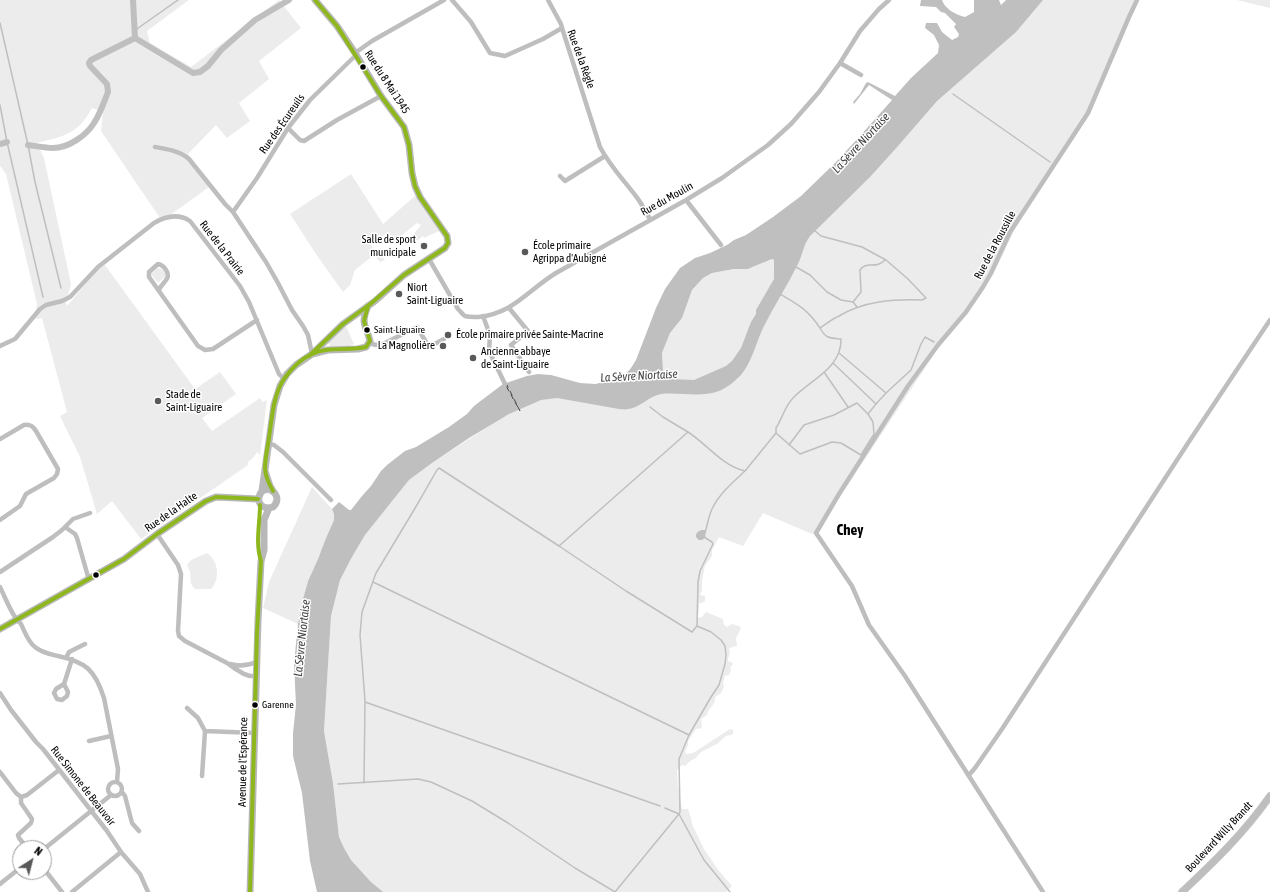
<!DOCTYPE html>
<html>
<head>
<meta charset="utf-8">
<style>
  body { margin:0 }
  #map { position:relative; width:1270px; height:892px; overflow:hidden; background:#fff; font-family:"Asap Condensed",sans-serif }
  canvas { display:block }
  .north { position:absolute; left:12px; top:840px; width:40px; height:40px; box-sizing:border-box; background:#fff; border:1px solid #999; border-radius:50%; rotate:36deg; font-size:11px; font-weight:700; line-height:16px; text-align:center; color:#000 }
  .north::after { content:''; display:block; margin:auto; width:14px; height:18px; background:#595959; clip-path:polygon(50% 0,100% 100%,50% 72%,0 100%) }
</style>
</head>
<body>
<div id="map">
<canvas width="1270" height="892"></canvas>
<div class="north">N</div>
</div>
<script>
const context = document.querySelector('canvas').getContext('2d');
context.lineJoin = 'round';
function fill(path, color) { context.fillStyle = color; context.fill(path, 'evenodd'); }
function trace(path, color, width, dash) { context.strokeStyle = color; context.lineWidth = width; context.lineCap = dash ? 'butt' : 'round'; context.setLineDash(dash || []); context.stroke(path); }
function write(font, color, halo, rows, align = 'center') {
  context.font = font + ' "Asap Condensed",sans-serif'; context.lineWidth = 3; context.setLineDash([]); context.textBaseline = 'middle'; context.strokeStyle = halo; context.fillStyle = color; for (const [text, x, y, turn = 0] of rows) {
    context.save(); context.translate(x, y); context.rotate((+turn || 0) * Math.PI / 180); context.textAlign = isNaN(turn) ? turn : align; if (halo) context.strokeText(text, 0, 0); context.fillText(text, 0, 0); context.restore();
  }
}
fill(new Path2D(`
  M0,0H189L147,31L150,43L191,67L279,0L301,28L259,61L269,79L239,103L250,121L227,138L216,125L188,154L209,187L162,221L101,131L103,112L92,108C77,135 64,136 37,143L44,158L71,284L66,303L67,306L97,270L105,265L195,389L220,372L236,394L202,418L212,431L260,398L263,402L267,400L260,455L257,452L253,458L248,462V465L141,539L112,501L97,514L80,457L60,416L67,412L42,318L36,319L35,317L37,304L6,174L0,166Z
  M1028,0H1138L1087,118L1015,229L993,275L983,290L939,347L836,503L819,532L812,534L763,513L743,546L719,537L712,550V556L705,566L702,580V590L700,595L705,596V601L702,603H699L698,618L702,617L706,612L723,619L724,625L727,627L732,624L739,626L741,628L736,638L737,646L732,647L729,649L730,652L728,659V661L733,663L732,666L730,667L731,670L729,675L725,676L723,683L724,687L721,693L715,697C716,705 708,708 707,715L701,719L702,728L696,729L688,741V745L685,752L686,754L693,753L730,729L733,730V734L731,735L726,736L717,744L701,752L696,758L690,761L685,766L682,765L677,770L678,786L682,809H688L691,818L692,824L704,849L719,871L732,886L726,892H365L371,882L351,860L344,848L339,837L333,783L324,731L331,616L340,580L352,557L365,535L409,480L432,463L489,426L535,394L628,409L663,371L662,353L670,333L682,318L692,290L703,278L712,273L734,269L752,268L772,259L773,260Z
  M1237,0H1270V8Z
  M351,174L383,224L415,196L439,231L424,238L423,236L418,240H414L413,235L421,225L417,223L395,241L388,232L371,245L378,256L381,255L385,260L380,262L374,255L355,270L350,285L343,292L318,257L290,214Z
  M157,268L162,269L165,273L166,276L159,282H157L151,274Z
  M346,326L354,344L349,346L331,348L327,341Z
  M312,487L332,509L334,514V520L326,538L318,559L308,581L303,599L298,624L263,608L269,582Z
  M207,553C218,560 221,579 211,589H195L191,584L190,571L187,565L191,560Z`), '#ececec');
fill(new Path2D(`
  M921,0H942C945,9 956,15 965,17L974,12V0H999L1001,5L1006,0H1043L1016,32L937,101L898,146L870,177L810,236C803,245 803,254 798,264C787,286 774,306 763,328C756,343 752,362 741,375C735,381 727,388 719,391C700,398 681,392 661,394C649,396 640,408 628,409C625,410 622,409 619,409L557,398L541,400L509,414L469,438L432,463L409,480L365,535L352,557L340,580L331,616L324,731L333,783L339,837L344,848L351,860L371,882L383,892H317L310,861L302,793L293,756V733L296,705L294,664L298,624L303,599L308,581L318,559L326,538L334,520V514L332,509L339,502L349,510H351L362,496L371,486L381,471L387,465L405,451L416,447L449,427L467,414L474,406L503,384L527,376L538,374L551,375L580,383L596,384L625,375L631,368L636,360L656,308L665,289L680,268L695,258L710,253L727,245L734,240L746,235L773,217L801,196L836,162L860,136L892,100L869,85L854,104L853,102L860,94L866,83L868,82L895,96L911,78L938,53L939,45L934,35L925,28L926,23H937L942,32L952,40L958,37L959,34L954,27L956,24L945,13L941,12L936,7L920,6ZM772,259L774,260V279L756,310V314L751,322L741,348L732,361L726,366L694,380L670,379L666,377L663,371L662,353L670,333L682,318L692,290L703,278L712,273L734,269H748Z
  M701,530H706L704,536L706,537L702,540H699L696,537C696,533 697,532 701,530Z`), '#bfbfbf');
trace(new Path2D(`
  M0,23L28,145L35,182L61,288
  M134,31L178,0
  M953,94L1050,162
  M0,105L7,142L43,297
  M796,267L810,275L827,292L841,300L853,302L857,307
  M780,294C799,305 808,310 820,328
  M853,302L861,292L860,270C865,262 872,267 879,264C882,263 883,262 885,260
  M839,353L886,393L876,404
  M833,363L876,404L868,414
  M824,372L848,407
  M886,393L911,370L921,344L925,337L934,342
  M776,433V428C782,419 785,406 793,398C810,380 842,368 841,339C830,338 826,339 820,328C826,324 832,319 839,316C864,301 893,299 922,300L926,298L908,279L886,260L862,247L821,236L814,230
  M745,471L776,433L800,454L832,442L841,443L861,455L874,434L873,422L868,414L857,403L834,415L804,425L789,445
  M559,546L626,591L692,632L697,626L698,582L700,571L713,544L712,542L704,537C707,527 708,518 712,509C719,494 733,482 745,471C721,465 708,445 688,432
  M373,582L689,735
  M365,702L660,806
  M364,783L365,701L360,635L362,612L376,573L414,510L437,470L439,468L559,546L688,432L663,417L650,407
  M338,784L418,779L431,782L472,801L508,823L575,868L615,892L679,814L704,860L730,892
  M665,808L679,814L680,812L679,759L689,735L711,697L719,685L725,664L726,655L725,646L721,640L711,632L697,626`), '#bfbfbf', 1.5);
trace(new Path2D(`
  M133,0L135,38
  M135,38L193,73L200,72L208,66L221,50L255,20L289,0
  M0,144L7,142
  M28,145C36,146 45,148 53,148C68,148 86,136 94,123C100,114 104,102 108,92L107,84L90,66L89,63L91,60L135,38`), '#bfbfbf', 6);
trace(new Path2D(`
  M506,383L520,411L505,384Z`), '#444', 1, [5, 4]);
const primary = new Path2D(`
  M1182,892C1214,862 1245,832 1270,796`);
trace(primary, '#dbdbdb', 8);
trace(new Path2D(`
  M452,0L471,22L490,53L505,56L543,39L562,28L600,147C610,166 622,178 635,195C641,202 645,211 650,219
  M548,0L561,24L562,28
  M355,53L372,41L444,0
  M840,63L861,75
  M288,128L300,140L304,141L337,120L381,96
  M155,147C167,149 180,151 189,159L225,204L233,212
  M560,176L565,181L605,156
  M686,200L721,245
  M429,259L458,309C460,311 463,315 465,316C469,317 474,317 478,317C513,314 528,290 556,273L686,200L722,178L768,145L791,124L819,92L840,63L860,31L879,9L889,0
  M159,290C162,282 172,279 166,270C164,266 162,265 158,264L149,272V277L198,346L205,350L213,349L257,320
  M509,308L528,331L511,345L529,372
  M483,316L490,335L489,351L505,384
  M369,343L376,345L383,344L417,327L429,347L444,339
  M0,346L15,339L40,309L46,305L62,301L70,297L98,267L154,223C166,216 178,213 190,221L240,286L249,302L279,374L284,379
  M312,354L308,335L303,326L292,310L278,283L266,262L233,212L257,178L288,128L310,100L356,55
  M0,439L24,425C30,424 33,426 36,431L58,469L57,474L54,478L26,494L20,506L0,520
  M268,444L274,445L283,452L331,500
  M65,527L75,534L77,538L89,580
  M157,534L178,565L181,574L178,631L179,636L185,641L227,663L234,668L244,674L250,676H256
  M0,572L53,537L62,530L73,519L90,513
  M0,587C5,597 9,608 15,617C17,620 19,622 21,624C25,632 28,642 35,647C42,653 50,654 58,656C86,662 95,670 104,698L118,769L117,782
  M66,658L69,652L85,644
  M230,664C240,667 247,666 256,662
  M64,684L68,692L67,696L62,700L57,699L54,693L56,689L64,684L72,659
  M0,693L11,710L36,742L43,749L107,831L121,852L140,874L148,892
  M187,708L198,718L205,731L255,733
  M89,741L111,736
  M0,772L16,793L21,797
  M969,775L975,768L1002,729L1190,440L1270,320
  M202,776L205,731
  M108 789a7 7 0 1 1 14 0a7 7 0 1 1-14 0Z
  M122,792L125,796L132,823L139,831
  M21,797V803L32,819L31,823L18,835L19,838L27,848
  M21,797L27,795L59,770
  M44,849L111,795
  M44,869L62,892
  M0,884L20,868
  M72,892L121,852
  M1043,892L905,676L869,625L852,586L816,533L839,494L908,386L938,345L966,312L983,287L991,273L1010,232L1088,113L1129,17L1137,0`), '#bebebe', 4.5);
trace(new Path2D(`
  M312,354L328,350L358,349L366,347L370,341C366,324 360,325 368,306
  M265,471L270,486L273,491
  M262,491L268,489C277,492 280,500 273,507C262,511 254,501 262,491L274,405L280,386L287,374L296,365L312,354L343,324L375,301L404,275L445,248L448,243L447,236L420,197L415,186L412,173L409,145L404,127L381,96L355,53L337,26L315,0
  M0,629L124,559L157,534L206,501L216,497L258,499
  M250,892L258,621L261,561L264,550V520L269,508`), '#b8b8b8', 7);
trace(primary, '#bebebe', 7);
trace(new Path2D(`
  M309,356L343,324L373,302
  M273,491C269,484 265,476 265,468C265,460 267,451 268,444C272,422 272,397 284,379C291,369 301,359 312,354C328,346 349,351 366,347L370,341L364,321L368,306L404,275L445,248L448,243L447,236L420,197L415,186L412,173L409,145L404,127L381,96L337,26L315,0
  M0,629L124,559L157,534L206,501L216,497L258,499
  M250,892L257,632L261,561C255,543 260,523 260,505`), '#8eb71d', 4);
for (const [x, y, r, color] of [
  [363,67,3.5,"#000"],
  [424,246,4,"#595959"],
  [525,252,4,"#595959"],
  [399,294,4,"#595959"],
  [367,330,3.5,"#000"],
  [448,335,4,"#595959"],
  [443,346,4,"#595959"],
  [473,358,4,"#595959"],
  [158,401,4,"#595959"],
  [96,575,3.5,"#000"],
  [255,705,3.5,"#000"]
]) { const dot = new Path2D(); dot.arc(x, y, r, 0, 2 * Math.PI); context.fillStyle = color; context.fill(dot); trace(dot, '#fff', 1.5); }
write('10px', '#000', '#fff', [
  ["Saint-Liguaire",374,330],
  ["Garenne",262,705]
], 'left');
write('11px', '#000', '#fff', [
  ["Rue de la Règle",581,59,70],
  ["Rue du 8 Mai 1945",387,82,57],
  ["Rue des Écureuils",282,124,-55],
  ["Rue du Moulin",667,199,-29],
  ["Rue de la Roussille",995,245,-62],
  ["Rue de la Prairie",222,248,52],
  ["Rue de la Halte",171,512,-35],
  ["Avenue de l'Espérance",243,762,-89],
  ["Rue Simone de Beauvoir",83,786,52],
  ["Boulevard Willy Brandt",1219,837,-47]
]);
write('11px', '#000', '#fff', [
  ["Salle de sport",416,240,"right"],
  ["municipale",416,253,"right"],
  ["École primaire",533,246],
  ["Agrippa d'Aubigné",533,259],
  ["Niort",407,288],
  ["Saint-Liguaire",407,301],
  ["École primaire privée Sainte-Macrine",456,335],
  ["La Magnolière",435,346,"right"],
  ["Ancienne abbaye",481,352],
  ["de Saint-Liguaire",481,365],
  ["Stade de",166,395],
  ["Saint-Liguaire",166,408]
], 'left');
write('italic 12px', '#444', '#fff', [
  ["La Sèvre Niortaise",861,143,-47],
  ["La Sèvre Niortaise",639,376,-3],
  ["La Sèvre Niortaise",302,638,-84]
]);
write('bold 15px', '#000', '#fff', [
  ["Chey",850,530]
]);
</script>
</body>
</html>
